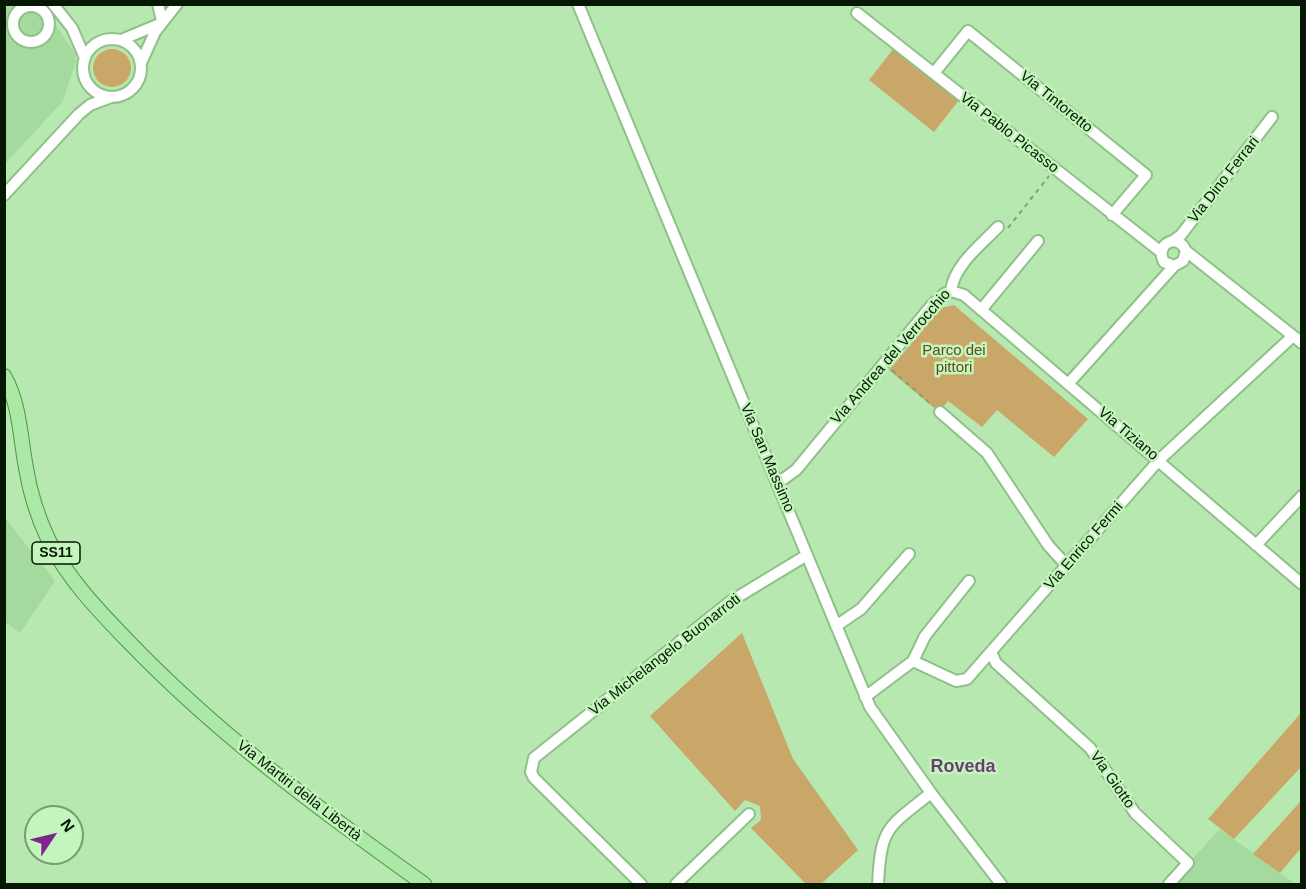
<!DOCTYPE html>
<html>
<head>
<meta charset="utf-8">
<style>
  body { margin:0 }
  #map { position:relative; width:1306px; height:889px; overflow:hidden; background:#b6e8af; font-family:Arial,sans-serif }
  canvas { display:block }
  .frame { position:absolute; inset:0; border:6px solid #061704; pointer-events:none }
  .north { position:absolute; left:24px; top:805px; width:60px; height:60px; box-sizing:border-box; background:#c3f5bc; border:2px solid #779c72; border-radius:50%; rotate:55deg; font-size:16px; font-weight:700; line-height:24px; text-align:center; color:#061704 }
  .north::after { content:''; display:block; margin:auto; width:21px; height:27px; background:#812490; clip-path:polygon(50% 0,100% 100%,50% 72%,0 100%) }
</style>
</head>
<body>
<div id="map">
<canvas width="1306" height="889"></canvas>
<div class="frame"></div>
<div class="north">N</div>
</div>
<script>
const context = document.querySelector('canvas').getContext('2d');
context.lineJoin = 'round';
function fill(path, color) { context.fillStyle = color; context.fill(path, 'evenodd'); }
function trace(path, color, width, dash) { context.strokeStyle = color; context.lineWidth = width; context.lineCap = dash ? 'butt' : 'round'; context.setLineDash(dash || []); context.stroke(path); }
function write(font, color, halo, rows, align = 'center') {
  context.font = font + ' Arial,sans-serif'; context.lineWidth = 5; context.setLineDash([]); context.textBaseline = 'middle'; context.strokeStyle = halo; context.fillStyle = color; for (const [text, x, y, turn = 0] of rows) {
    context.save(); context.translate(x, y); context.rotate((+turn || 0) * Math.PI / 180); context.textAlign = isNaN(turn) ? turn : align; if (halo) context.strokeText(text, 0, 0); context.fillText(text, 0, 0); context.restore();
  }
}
fill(new Path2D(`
  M5,4L42,5L75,53L76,61L63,101L5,164Z
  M5,518L55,581L20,633L5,622Z
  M1220,829L1295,884H1169Z`), '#a4da9e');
fill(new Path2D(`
  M894,48L959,100L934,132L869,80Z
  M93 68a19 19 0 1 1 38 0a19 19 0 1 1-38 0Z
  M954,305L1088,419L1054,457L997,410L982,427L948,401L939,412L889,370L941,308Z
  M742,633L793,759L858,850L821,884H806L751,828L761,820L760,806L745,800L735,811L650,716Z
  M1301,713V767L1234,839L1208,819Z
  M1301,801V848L1280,873L1253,854Z`), '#c9a768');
const minor = new Path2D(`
  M53,4L72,28L85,58
  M158,4L162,21
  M578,4L870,707L931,793L1001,884
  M13 24a18 18 0 1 1 36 0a18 18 0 1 1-36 0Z
  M857,13L1161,252
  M83 68a29 29 0 1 1 58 0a29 29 0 1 1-58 0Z
  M121,40L157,25
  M141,63L155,32L177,4
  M934,73L968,31L1146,175L1112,215
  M4,195L79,114L90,105L111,97
  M1173,241L1181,235L1272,117
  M1186,251L1183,261L1174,266L1164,262C1154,244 1178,232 1186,251L1302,343
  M951,291L964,295L1302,584
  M951,291C954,265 981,245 998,227
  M981,310L1038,241
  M1068,384L1174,266
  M940,412L987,453L1048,545L1067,566
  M778,483L796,470L932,305L944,294L951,291
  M1256,545L1302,496
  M836,626L861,609L909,554
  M991,652L996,663L1090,748L1135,813L1188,863L1169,884
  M913,661L925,636L969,581
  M865,697L913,661L956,681L967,679L1159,460L1293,336
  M641,884L534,778L531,772L534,758L731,601L807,555
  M676,884L749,814
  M878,884C881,827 887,828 931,793`);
const major = new Path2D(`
  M4,376C20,404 20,436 26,468C30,493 38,518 49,541C68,579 98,610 127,640C216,733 320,810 424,884`);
trace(minor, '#90c08a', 14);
trace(major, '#4f9646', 16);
trace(new Path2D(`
  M1008,228L1049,176
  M892,370L933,406`), '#7ca477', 2, [4.5, 4.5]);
trace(minor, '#fff', 10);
trace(major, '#ade9a6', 14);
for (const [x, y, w] of [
  [56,553,48]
]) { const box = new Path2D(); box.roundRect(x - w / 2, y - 11, w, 22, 4.5); context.fillStyle = '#c3f5bc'; context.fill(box); trace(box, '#061704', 1.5); }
write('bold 14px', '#061704', null, [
  ["SS11",56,553]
]);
write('15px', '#061704', '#c3f5bc', [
  ["Via Tintoretto",1056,102,39],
  ["Via Pablo Picasso",1009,133,38],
  ["Via Dino Ferrari",1224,180,-52],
  ["Via Andrea del Verrocchio",891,357,-49],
  ["Via Tiziano",1128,434,40],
  ["Via San Massimo",767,458,67],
  ["Via Enrico Fermi",1084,546,-49],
  ["Via Michelangelo Buonarroti",665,655,-38],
  ["Via Giotto",1112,780,55],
  ["Via Martiri della Libertà",299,791,38]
]);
write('15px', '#644c1e', '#c3f5bc', [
  ["Parco dei",954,351],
  ["pittori",954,368]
]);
write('bold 18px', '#6b3d72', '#c3f5bc', [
  ["Roveda",963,767]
]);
</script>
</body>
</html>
